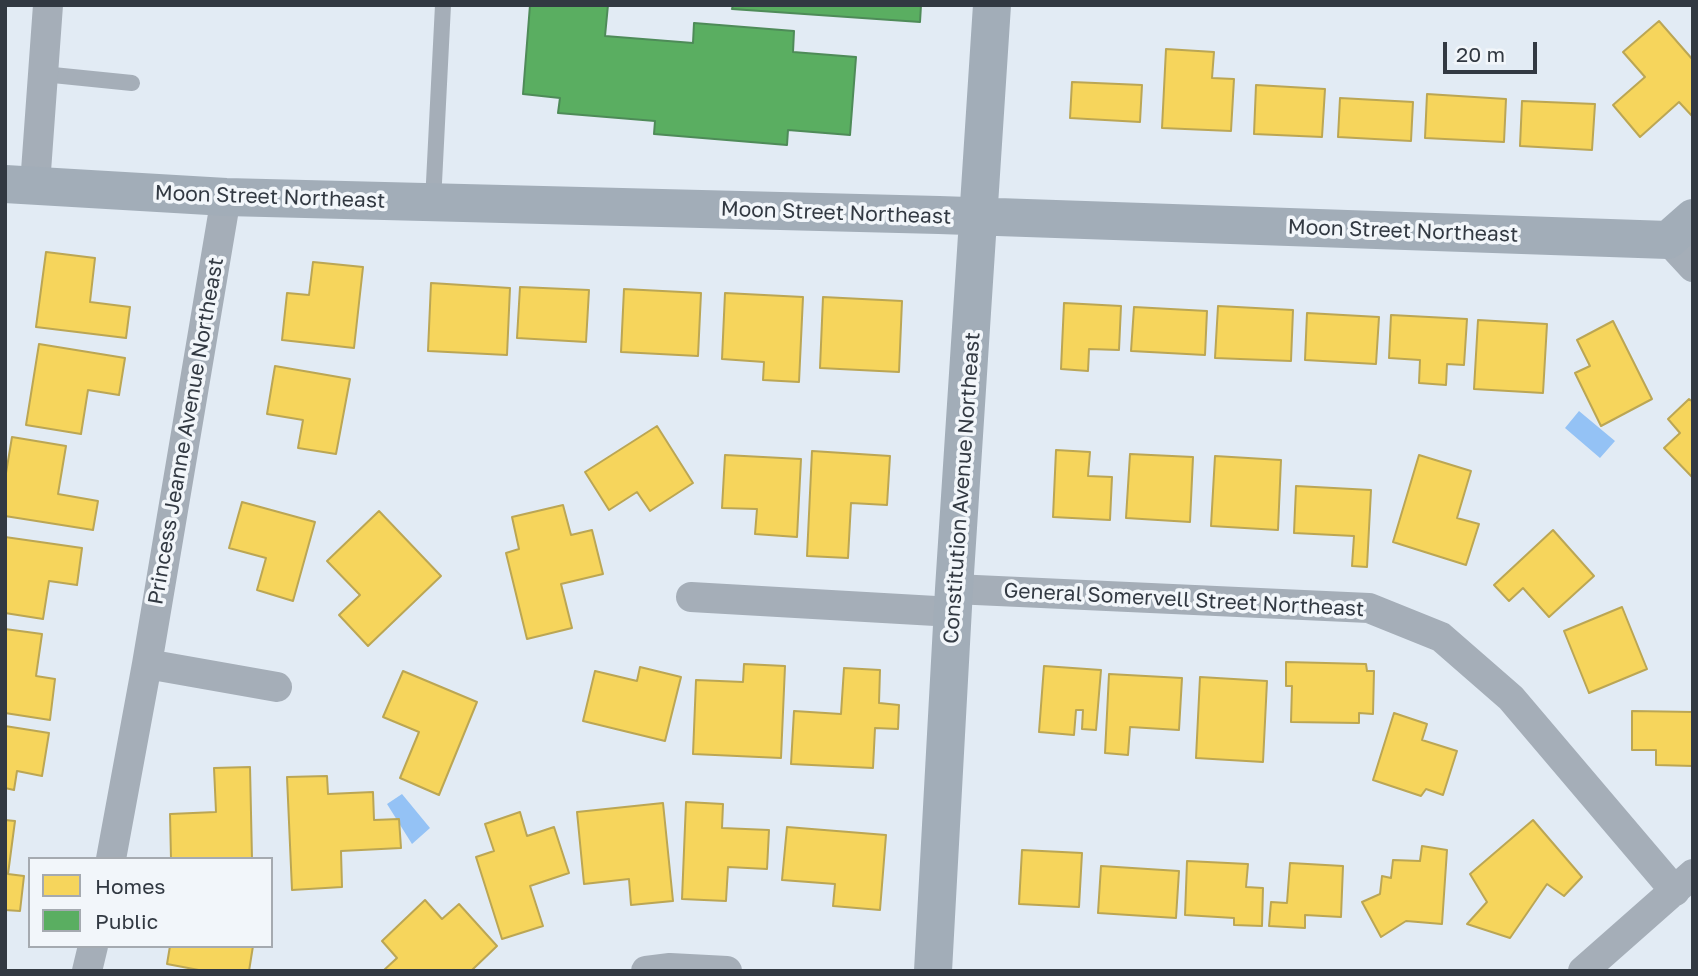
<!DOCTYPE html>
<html>
<head>
<meta charset="utf-8">
<style>
  body { margin:0 }
  #map { position:relative; width:1698px; height:976px; overflow:hidden; background:#e2ebf4; font-family:"Golos Text",sans-serif }
  canvas { display:block }
  .frame { position:absolute; inset:0; border:7px solid #323942; pointer-events:none }
  .legend { position:absolute; left:28px; top:857px; width:245px; height:91px; box-sizing:border-box; background:#f2f6fa; border:2px solid #a5aab0; margin:0; padding:9px 12px; list-style:none; font-size:21px; color:#323942 }
  .legend li { display:flex; align-items:center; gap:14px; height:35px }
  .legend b { width:35px; border:2px solid #a5aab0 }
  .scale { position:absolute; left:1443px; top:42px; width:94px; height:32px; box-sizing:border-box; border:4px solid #323942; border-top:0; padding-left:9px; font-size:21px; line-height:24px; white-space:nowrap; color:#323942; -webkit-text-stroke:5px #f2f6fa; paint-order:stroke }
</style>
</head>
<body>
<div id="map">
<canvas width="1698" height="976"></canvas>
<div class="frame"></div>
<ul class="legend">
<li><b style="height:19px;background:#f6d55c"></b>Homes</li>
<li><b style="height:19px;background:#5aae61"></b>Public</li>
</ul>
<div class="scale">20 m</div>
</div>
<script>
const context = document.querySelector('canvas').getContext('2d');
context.lineJoin = 'round';
function fill(path, color) { context.fillStyle = color; context.fill(path, 'evenodd'); }
function trace(path, color, width, dash) { context.strokeStyle = color; context.lineWidth = width; context.lineCap = dash ? 'butt' : 'round'; context.setLineDash(dash || []); context.stroke(path); }
function write(font, color, halo, rows, align = 'center') {
  context.font = font + ' "Golos Text",sans-serif'; context.lineWidth = 7; context.setLineDash([]); context.textBaseline = 'middle'; context.strokeStyle = halo; context.fillStyle = color; for (const [text, x, y, turn = 0] of rows) {
    context.save(); context.translate(x, y); context.rotate((+turn || 0) * Math.PI / 180); context.textAlign = isNaN(turn) ? turn : align; if (halo) context.strokeText(text, 0, 0); context.fillText(text, 0, 0); context.restore();
  }
}
fill(new Path2D(`
  M1579,411L1615,441L1600,458L1565,428Z
  M402,794L430,828L412,844L387,804Z`), '#94c2f5');
const homes = new Path2D(`
  M1659,21L1693,60V117L1679,102L1640,137L1613,105L1645,77L1623,52Z
  M1166,49L1214,52L1212,78L1234,79L1231,131L1162,128Z
  M1072,82L1142,85L1140,122L1070,118Z
  M1256,85L1325,89L1322,137L1254,134Z
  M1427,94L1506,99L1504,142L1425,138Z
  M1340,98L1413,102L1411,141L1338,137Z
  M1522,101L1595,104L1592,150L1520,146Z
  M46,252L95,258L90,302L130,307L126,338L36,327Z
  M313,262L363,267L354,348L282,340L287,293L309,295Z
  M431,283L510,288L507,355L428,351Z
  M520,287L589,290L586,342L517,338Z
  M624,289L701,293L698,356L621,352Z
  M725,293L803,297L799,382L763,380L764,362L722,359Z
  M823,297L902,301L899,372L820,368Z
  M1064,303L1121,306L1119,350L1089,349L1088,371L1061,369Z
  M1218,306L1293,310L1291,361L1215,358Z
  M1134,307L1207,311L1205,355L1131,351Z
  M1307,313L1379,317L1376,364L1305,360Z
  M1391,315L1467,319L1464,365L1447,364L1446,385L1419,383L1420,360L1389,358Z
  M1478,320L1547,324L1543,393L1474,389Z
  M1613,321L1652,399L1601,426L1575,373L1590,366L1577,340Z
  M39,344L125,358L119,395L88,390L81,434L26,425Z
  M275,366L350,379L336,454L298,448L303,420L267,414Z
  M1689,399L1693,402V478L1664,448L1680,433L1668,419Z
  M657,426L693,483L650,511L637,492L609,510L585,472Z
  M12,437L66,446L58,494L98,501L93,530L5,516V479Z
  M1056,450L1090,452L1088,476L1112,477L1110,520L1053,517Z
  M812,451L890,456L887,505L851,503L848,558L807,556Z
  M1130,454L1193,457L1190,522L1126,518Z
  M725,455L801,459L797,537L755,534L757,509L722,508Z
  M1419,455L1471,471L1457,518L1479,524L1466,565L1393,542Z
  M1215,456L1281,460L1278,530L1211,526Z
  M1296,486L1371,490L1367,567L1352,566L1354,536L1294,533Z
  M242,502L315,522L293,601L257,590L266,558L229,548Z
  M563,505L571,535L592,530L603,574L561,584L572,628L527,639L506,553L519,549L512,517Z
  M379,511L441,576L368,646L339,615L360,595L327,561Z
  M1553,530L1594,576L1549,617L1523,588L1509,601L1494,585Z
  M5,537L82,548L77,585L49,581L43,619L5,613Z
  M1622,607L1647,669L1589,693L1564,631Z
  M5,629L42,634L36,676L55,679L50,720L5,713Z
  M1286,662L1366,664L1367,671H1374L1373,714L1359,713V723L1291,722L1292,686H1286Z
  M744,664L785,666L781,758L693,754L696,680L743,682Z
  M1044,666L1101,670L1096,730L1082,729L1083,710H1076L1074,735L1039,732Z
  M640,667L681,677L665,741L583,721L595,671L637,681Z
  M844,668L880,670L879,703L899,705L898,729L875,728L873,768L791,764L794,711L841,714Z
  M403,671L477,702L439,795L400,778L419,732L383,717Z
  M1109,674L1182,678L1179,730L1130,727L1128,755L1105,753Z
  M1200,677L1267,681L1263,762L1196,758Z
  M1632,711L1693,712V766L1656,765V750H1632Z
  M1394,713L1427,724L1422,740L1457,751L1443,795L1426,789L1421,796L1373,780Z
  M5,726L49,733L42,776L17,771L14,790L5,788Z
  M250,767L252,859H171L170,814L216,812L214,768Z
  M327,776L328,794L373,792L374,820L399,819L401,848L341,851L342,887L292,890L287,777Z
  M686,802L723,804L722,828L769,830L767,869L728,867L726,901L682,899Z
  M663,803L673,901L631,905L629,879L584,884L577,812Z
  M520,812L527,836L554,827L569,873L530,886L543,926L502,939L476,857L494,851L485,824Z
  M5,820L15,821L8,874L24,876L20,911L5,910Z
  M1533,820L1582,877L1564,896L1547,884L1510,938L1467,924L1487,902L1470,874Z
  M787,827L886,835L880,910L833,906L835,884L782,880Z
  M1422,846L1447,850L1442,924L1406,921L1381,937L1362,902L1380,894L1382,876L1391,878L1393,860L1420,861Z
  M1022,850L1082,853L1079,907L1019,904Z
  M1187,861L1248,864L1246,887L1263,888L1262,926L1234,925V918L1185,915Z
  M1290,863L1343,866L1341,917L1305,915V928L1269,926L1271,902L1287,903Z
  M1101,866L1179,871L1176,918L1098,913Z
  M425,900L442,919L459,904L497,946L471,971H383L397,958L382,941Z
  M170,946H253L249,971H204L167,964Z`);
fill(homes, '#f6d55c');
trace(homes, '#bba654', 2);
const public = new Path2D(`
  M530,5H608L605,36L693,43L694,23L794,31L793,52L856,57L850,135L788,130L787,145L654,134L655,121L558,113L560,98L523,94Z
  M733,5H921L920,22L732,9Z`);
fill(public, '#5aae61');
trace(public, '#4e8b58', 2);
trace(new Path2D(`
  M43,74L132,83
  M433,202L443,5`), '#a5aeb8', 16);
trace(new Path2D(`
  M35,185L48,5
  M1668,240L1693,267
  M954,589L1369,608L1441,637L1511,698L1675,891
  M691,597L953,612
  M147,664L277,687
  M111,859L147,664L226,197
  M87,971L93,946
  M646,971L670,968L727,971
  M1583,971L1693,874`), '#a5aeb8', 30);
trace(new Path2D(`
  M5,184L226,197L939,215L1668,240L1693,218
  M933,971L954,589L992,5`), '#a2adb8', 38);
write('21px', '#323942', '#f2f6fa', [
  ["Moon Street Northeast",270,197,2],
  ["Moon Street Northeast",836,213,2],
  ["Moon Street Northeast",1403,231,2],
  ["Princess Jeanne Avenue Northeast",186,431,-80],
  ["Constitution Avenue Northeast",962,488,-86],
  ["General Somervell Street Northeast",1184,600,3]
]);
</script>
</body>
</html>
